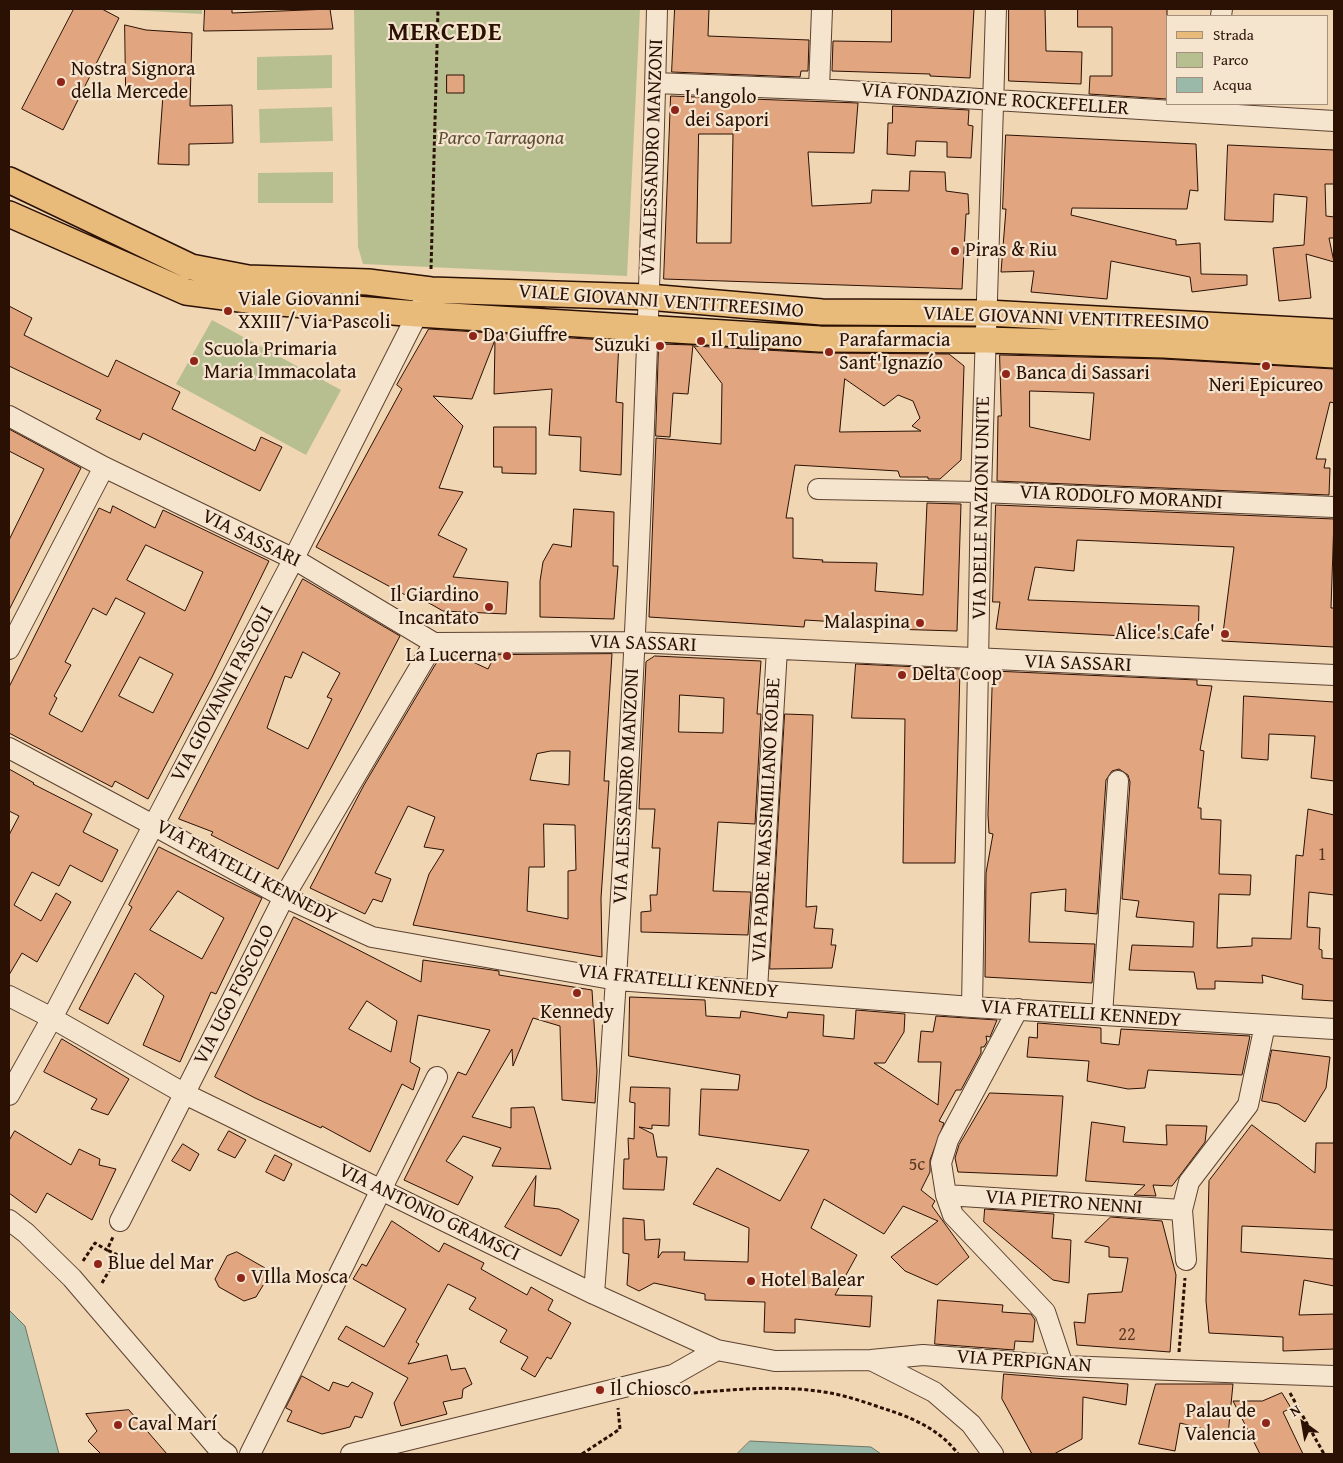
<!DOCTYPE html>
<html>
<head>
<meta charset="utf-8">
<style>
  body { margin:0 }
  #map { position:relative; width:1343px; height:1463px; overflow:hidden; background:#f0d6b3; font-family:"Gentium Book Plus",serif }
  canvas { display:block }
  .frame { position:absolute; inset:0; border:10px solid #2b1004; pointer-events:none }
  .legend { position:absolute; left:1166px; top:15px; width:162px; height:90px; box-sizing:border-box; background:#f5e4ce; border:1px solid #a48f7d; margin:0; padding:6px 9px; list-style:none; font-size:15px; color:#2b1004 }
  .legend li { display:flex; align-items:center; gap:10px; height:25px }
  .legend b { width:25px; border:1px solid #a48f7d }
  .north { position:absolute; left:1278px; top:1398px; width:50px; height:50px; -webkit-text-stroke:4px #f5e4ce; paint-order:stroke; rotate:328deg; font-size:14px; font-weight:700; line-height:20px; text-align:center; color:#2b1004 }
  .north::after { content:''; display:block; margin:auto; width:18px; height:22px; background:#2b1004; clip-path:polygon(50% 0,100% 100%,50% 72%,0 100%) }
</style>
</head>
<body>
<div id="map">
<canvas width="1343" height="1463"></canvas>
<div class="frame"></div>
<ul class="legend">
<li><b style="height:6px;background:#e8bb7a"></b>Strada</li>
<li><b style="height:14px;background:#b7be8f"></b>Parco</li>
<li><b style="height:14px;background:#9bb9a8"></b>Acqua</li>
</ul>
<div class="north">N</div>
</div>
<script>
const context = document.querySelector('canvas').getContext('2d');
context.lineJoin = 'round';
function fill(path, color) { context.fillStyle = color; context.fill(path, 'evenodd'); }
function trace(path, color, width, dash) { context.strokeStyle = color; context.lineWidth = width; context.lineCap = dash ? 'butt' : 'round'; context.setLineDash(dash || []); context.stroke(path); }
function write(font, color, halo, rows, align = 'center') {
  context.font = font + ' "Gentium Book Plus",serif'; context.lineWidth = 4.5; context.setLineDash([]); context.textBaseline = 'middle'; context.strokeStyle = halo; context.fillStyle = color; for (const [text, x, y, turn = 0] of rows) {
    context.save(); context.translate(x, y); context.rotate((+turn || 0) * Math.PI / 180); context.textAlign = isNaN(turn) ? turn : align; if (halo) context.strokeText(text, 0, 0); context.fillText(text, 0, 0); context.restore();
  }
}
fill(new Path2D(`
  M112,9H202V14Z
  M354,9H640L627,276L363,264L358,247Z
  M332,55V88L257,90V57Z
  M332,107L333,141L260,143L259,109Z
  M333,172V203H258V173Z
  M212,320L341,390L306,455L176,384Z`), '#b7be8f');
const water = new Path2D(`
  M9,1310L25,1326L59,1454H9Z
  M750,1441L871,1447L881,1454H737Z`);
fill(water, '#9bb9a8');
trace(water, '#6e7566', 1);
const building = new Path2D(`
  M74,9H102L119,18L63,130L22,109Z
  M205,9H232V13L330,9L333,29L204,31Z
  M675,9H709L708,36L809,40L808,71H801L800,77L672,72Z
  M892,9H974L970,78L930,76V74L832,71L833,41L891,42Z
  M1009,9H1045L1046,51L1082,52L1081,84L1009,81Z
  M1078,9H1167V99L1089,94L1090,76H1112V27H1078Z
  M125,25L146,30L192,33L190,106L232,105L233,143L189,144V165L158,164L163,95L157,94V88L126,89Z
  M447,75H464V93H447Z
  M671,96L858,103L854,153L808,152L812,206L871,203L872,190L909,191L910,171L945,172L946,191L968,194L969,214H966L962,289L664,279ZM699,134H733L731,243H697Z
  M893,106L969,110L968,125L973,126L971,158L947,157V142L916,141L915,156L887,154L888,123H892Z
  M1006,135L1196,144L1198,191L1190,190L1187,209L1072,208L1071,215L1176,240V245L1200,243L1201,274L1247,275V285L1192,292L1190,277L1111,261L1107,299L1031,292L1034,271L1001,272L1006,209H1003Z
  M1228,145L1334,150V184H1325L1326,216L1334,217V238H1329L1334,262L1306,254L1311,298L1279,301L1273,248L1304,245L1307,197L1274,194L1273,222L1225,220Z
  M9,306L32,318L24,335L108,377L116,360L180,392L172,409L255,451L261,437L282,447L260,491L143,433L140,440L96,419L101,410L9,366Z
  M429,329L619,341L616,402L623,403L621,475L580,471L581,437L549,435L552,389L494,394L495,340L472,399L433,396L463,426L439,488L463,492L438,535L467,549L453,577L508,582L506,614L443,611L413,594L411,598L316,547L402,389L397,385Z
  M659,344L693,345L688,394L673,393L670,437L656,436Z
  M694,346L819,353L949,354L964,366L961,460L940,479H928V477H900L898,471L795,465L786,518H793V558L823,560L822,562L877,563L875,591L923,595L927,503L961,504L957,631L856,628L855,623L805,620L804,627L649,617L656,438L721,444L722,384ZM845,379L884,406L898,395L913,401L920,418L912,426L921,431L840,432Z
  M1000,355L1163,359L1334,369V403L1330,402L1316,459H1326L1324,468H1330L1329,495L997,481L998,416H1001ZM1030,391L1094,393L1090,440L1030,427Z
  M494,427H536V474L502,473V467H494Z
  M9,429L81,468L9,610V540L44,469L9,451Z
  M996,505L1334,519L1331,608H1334V647L1222,641L1234,547L1077,540L1074,571L1035,567L1028,600L1199,606L1198,640L996,629L1000,602H993Z
  M113,506L155,528L163,510L269,561L212,677L148,799L115,781L112,787L9,733V687L99,508L110,513ZM146,545L203,572L185,611L127,580ZM116,598L145,613L82,732L49,714L57,698L54,696L71,665L65,662L93,608L106,615ZM140,657L173,674L153,713L119,696Z
  M574,509L614,512L613,566H618L614,619L540,617V581L543,562L553,544L571,547Z
  M303,579L400,636L278,869L211,835L213,832L179,819ZM303,652L340,673L327,697L332,699L308,749L267,728L285,676L291,678Z
  M612,654L604,781H609L601,898L602,957L413,925L429,874L444,850L424,847L435,817L408,806L375,873L391,879L382,902L373,899L365,914L310,888L364,785L441,655H458L488,669L495,655ZM551,751H570L569,785L530,780L537,754ZM544,824L575,825L576,870L568,871V919L527,911L529,867H544Z
  M655,656L761,661L757,714H761L755,824L718,822L713,891L751,892L748,935L641,932V912L651,911L650,895H657L660,848H652L655,809H639L646,662ZM680,695L724,698L723,733L679,732Z
  M856,664L960,669L955,863H903L905,719L852,718Z
  M993,671L1197,680V685L1212,686L1200,750L1204,751L1198,808H1201V819L1221,820L1219,874L1251,875L1250,895L1219,894L1217,948L1252,946V938L1291,939L1296,855L1303,856L1308,809L1334,815V895L1309,892L1307,927L1320,928L1319,949L1322,950V958L1334,959V1001L1302,999L1303,985L1262,975L1263,983L1215,981V989H1197L1194,972L1129,970L1132,945L1193,947L1194,922L1136,917L1139,901L1122,899L1130,782L1128,775L1119,769L1112,771L1106,780L1097,914L1065,911L1066,889L1031,893L1029,942L1095,944L1092,983L985,977L986,873L993,834L989,833L988,815Z
  M1244,696L1334,702V781L1311,778L1315,736L1269,734L1268,760L1242,758Z
  M785,714L813,715L806,907L817,906L814,928L833,929L831,945H836L832,968L770,969Z
  M9,769L34,783L33,784L92,814L83,832L118,850L102,882L70,865L59,886L32,872L14,905L41,921L56,893L71,902L37,962L22,953L9,975V835L19,816L9,811Z
  M159,847L262,898L216,994L211,992L180,1062L143,1045L164,996L135,973L108,1024L79,1009L132,907L129,905ZM178,891L224,918L202,959L150,930Z
  M294,917L421,982L423,960L499,971V975L592,990L597,1071L595,1103L562,1100L560,1026L533,1018L513,1066L512,1049L472,1117L511,1128V1108L534,1107L551,1169L492,1166L501,1148L463,1136L446,1161L473,1177L458,1205L404,1180L458,1072L466,1075L490,1030L418,1015L410,1062L420,1068L413,1090L402,1084L370,1152L322,1126L321,1128L255,1098L215,1077ZM367,1001L397,1021L391,1052L349,1029Z
  M630,997L705,1000L706,1016L740,1018L741,1011L787,1018L788,1012L824,1015L823,1036L854,1039L856,1010L905,1014L904,1032L885,1063H874L938,1105L941,1062H918L921,1031L933,1032L936,1016L997,1020L990,1037L986,1036L987,1042L984,1047H981V1053L961,1090H956L939,1121L944,1123L930,1160V1172L921,1190L935,1201L932,1206L969,1257L937,1285L905,1271L891,1257L938,1221L903,1206L884,1234L824,1199L811,1228L857,1255L835,1295L872,1296L870,1327L795,1319V1333L764,1332L765,1302L705,1300V1294L654,1283L639,1291L627,1285L629,1254L623,1253V1218L644,1220L645,1240L660,1239L658,1258L662,1252H685L684,1260L748,1262L749,1228L693,1204L717,1168L780,1201L809,1150L699,1135L701,1089L738,1090L740,1075L629,1056Z
  M1038,1023L1101,1028V1043L1119,1045L1121,1029L1250,1036L1242,1075L1148,1070L1145,1088L1128,1089L1087,1081L1089,1061L1027,1057L1029,1037L1037,1038Z
  M62,1039L129,1079L108,1115L91,1109L97,1099L44,1072Z
  M1272,1050L1330,1057L1326,1088L1305,1122L1278,1104L1262,1101Z
  M631,1087L670,1088L669,1126L652,1125V1129L639,1127L653,1134L657,1157H667L664,1190L623,1189L624,1159H629L628,1138L634,1139L635,1103L630,1102Z
  M990,1093L1063,1096L1057,1176L958,1172L955,1158L959,1145Z
  M1092,1122L1125,1127L1123,1142L1167,1145L1166,1125L1207,1126L1205,1142L1172,1186L1153,1185L1156,1196L1134,1195L1145,1185L1086,1181Z
  M1252,1125L1315,1173L1316,1143H1334V1230L1242,1226L1241,1252L1334,1259V1286L1304,1280L1299,1315L1334,1314V1349L1283,1351V1337L1209,1333L1206,1301L1209,1181Z
  M15,1131L71,1165L79,1149L100,1159L99,1165L116,1169L92,1220L47,1193L36,1213L9,1193V1141Z
  M229,1131L246,1140L235,1158L218,1150Z
  M183,1144L199,1154L190,1171L172,1161Z
  M275,1155L292,1164L284,1181L266,1172Z
  M536,1176L534,1206L559,1209L579,1220L561,1256L505,1227Z
  M985,1209L1054,1214L1052,1238L1071,1240L1069,1283L1053,1280L984,1222Z
  M1111,1217L1162,1221L1176,1275L1170,1352L1077,1345L1074,1322L1085,1323L1088,1294L1122,1292L1128,1258L1109,1257V1247L1085,1242Z
  M392,1221L439,1252L444,1243L484,1263L481,1269L527,1295L531,1287L553,1300L548,1310L571,1323L551,1359L547,1357L535,1377L521,1369L528,1357L500,1342L507,1330L469,1309L476,1298L448,1284L416,1342L419,1344L408,1364L447,1355L451,1370L465,1368L472,1384L463,1389L462,1398L443,1402L447,1414L401,1426L394,1403L408,1378L338,1339L346,1326L384,1347L406,1309L353,1279L362,1264L366,1266Z
  M237,1252L265,1268L268,1277L256,1297L244,1301L219,1287L215,1279L227,1256Z
  M938,1300L1003,1305L1002,1312L1031,1314L1035,1320L1033,1342L1015,1341L1014,1350L935,1344Z
  M1004,1374L1128,1384L1126,1405L1083,1397L1082,1439L1054,1454H1032L1002,1399Z
  M302,1376L329,1391L333,1382L348,1387L352,1382L373,1393L362,1418L355,1416L350,1427L322,1434L287,1421L292,1411L286,1408Z
  M1156,1384H1233L1228,1435L1180,1423L1175,1451L1139,1444Z
  M1282,1393L1291,1408L1283,1412L1303,1454H1260L1233,1401H1262Z
  M129,1410L167,1454H101L88,1441L97,1431L86,1414Z`);
fill(building, '#e1a67f');
trace(building, '#2b1004', 1);
const minor = new Path2D(`
  M1221,16L1222,9
  M655,83L834,90L1334,121
  M819,89L822,9
  M9,416L104,467L294,559L434,643L634,642L1334,675
  M818,489L981,492L1334,507
  M9,649L104,467
  M9,748L153,825L284,897L372,937L617,980L972,1007L1334,1029
  M757,990L777,649
  M9,996L52,1018L185,1094L594,1294L717,1350L775,1361L871,1360L923,1355L1063,1366L1334,1376
  M972,1007L981,492L996,9
  M1018,1009L948,1140L941,1163L946,1195L953,1215L1045,1312L1063,1366
  M1102,1015L1118,781
  M9,1095L52,1018L290,566L424,301
  M946,1195L1182,1210
  M9,1220L26,1233L72,1278L216,1446L227,1454
  M120,1221L284,897L434,643
  M1186,1260L1182,1210L1189,1182L1248,1105L1265,1025
  M594,1294C627,866 647,437 657,9
  M871,1360L934,1392L971,1424L993,1454
  M250,1454L437,1077
  M351,1454L673,1375L717,1350`);
const major = new Path2D(`
  M9,180L191,267L248,278L368,282L431,290L648,297L822,312L987,313L1334,332
  M9,214L186,292L255,301L418,314L820,339L985,340L1164,345L1334,355`);
trace(minor, '#5c4230', 22);
trace(major, '#2b1004', 28);
trace(new Path2D(`
  M431,269L438,9
  M83,1261L95,1243L107,1250L113,1237
  M102,1283L118,1255L107,1250
  M1179,1352L1185,1278
  M1290,1393L1324,1454
  M681,1394C730,1390 782,1384 830,1393C848,1396 867,1403 885,1409C911,1417 941,1430 958,1454
  M582,1454L620,1429L618,1408`), '#2b1004', 3, [4, 2.5]);
trace(minor, '#f5e4ce', 20);
trace(major, '#e8bb7a', 25);
for (const [x, y, r, color] of [
  [61,82,5,"#8f2418"],
  [675,110,5,"#8f2418"],
  [955,251,5,"#8f2418"],
  [228,311,5,"#8f2418"],
  [473,336,5,"#8f2418"],
  [701,341,5,"#8f2418"],
  [660,346,5,"#8f2418"],
  [829,352,5,"#8f2418"],
  [194,361,5,"#8f2418"],
  [1266,366,5,"#8f2418"],
  [1006,374,5,"#8f2418"],
  [489,607,5,"#8f2418"],
  [920,623,5,"#8f2418"],
  [1225,634,5,"#8f2418"],
  [507,656,5,"#8f2418"],
  [902,675,5,"#8f2418"],
  [577,993,5,"#8f2418"],
  [98,1264,5,"#8f2418"],
  [241,1278,5,"#8f2418"],
  [751,1281,5,"#8f2418"],
  [600,1390,5,"#8f2418"],
  [1266,1423,5,"#8f2418"],
  [118,1425,5,"#8f2418"]
]) { const dot = new Path2D(); dot.arc(x, y, r, 0, 2 * Math.PI); context.fillStyle = color; context.fill(dot); trace(dot, '#f5e4ce', 2); }
write('18px', '#583623', null, [
  ["1",1322,855],
  ["5c",917,1165],
  ["22",1127,1335]
]);
write('20px', '#2b1004', '#f5e4ce', [
  ["Nostra Signora",71,70],
  ["della Mercede",71,93],
  ["L'angolo",685,98],
  ["dei Sapori",685,121],
  ["Piras & Riu",965,251],
  ["Viale Giovanni",238,300],
  ["XXIII / Via Pascoli",238,323],
  ["Da Giuffre",483,336],
  ["Il Tulipano",711,341],
  ["Parafarmacia",839,341],
  ["Sant'Ignazío",839,364],
  ["Suzuki",650,346,"right"],
  ["Scuola Primaria",204,350],
  ["Maria Immacolata",204,373],
  ["Banca di Sassari",1016,374],
  ["Neri Epicureo",1266,386,"center"],
  ["Il Giardino",479,596,"right"],
  ["Incantato",479,619,"right"],
  ["Malaspina",910,623,"right"],
  ["Alice's Cafe'",1215,634,"right"],
  ["La Lucerna",497,656,"right"],
  ["Delta Coop",912,675],
  ["Kennedy",577,1013,"center"],
  ["Blue del Mar",108,1264],
  ["VIlla Mosca",251,1278],
  ["Hotel Balear",761,1281],
  ["Il Chiosco",610,1390],
  ["Palau de",1256,1412,"right"],
  ["Valencia",1256,1435,"right"],
  ["Caval Marí",128,1425]
], 'left');
write('20px', '#2b1004', '#f5e4ce', [
  ["VIA FONDAZIONE ROCKEFELLER",995,100,4],
  ["VIA ALESSANDRO MANZONI",653,157,-88],
  ["VIALE GIOVANNI VENTITREESIMO",661,302,4],
  ["VIALE GIOVANNI VENTITREESIMO",1066,319,2],
  ["VIA RODOLFO MORANDI",1121,498,3],
  ["VIA DELLE NAZIONI UNITE",982,508,-89],
  ["VIA SASSARI",251,539,26],
  ["VIA SASSARI",643,644,2],
  ["VIA SASSARI",1078,664,2],
  ["VIA GIOVANNI PASCOLI",223,694,-62],
  ["VIA ALESSANDRO MANZONI",627,786,-87],
  ["VIA PADRE MASSIMILIANO KOLBE",767,820,-87],
  ["VIA FRATELLI KENNEDY",246,873,28],
  ["VIA FRATELLI KENNEDY",678,982,6],
  ["VIA UGO FOSCOLO",235,995,-63],
  ["VIA FRATELLI KENNEDY",1081,1014,4],
  ["VIA PIETRO NENNI",1064,1203,4],
  ["VIA ANTONIO GRAMSCI",429,1213,26],
  ["VIA PERPIGNAN",1024,1362,4]
]);
write('italic 20px', '#5c4d35', '#f5e4ce', [
  ["Parco Tarragona",501,139]
]);
context.letterSpacing = '1px';
write('bold 25px', '#2b1004', '#f5e4ce', [
  ["MERCEDE",445,34]
]);
context.letterSpacing = '0px';
</script>
</body>
</html>
